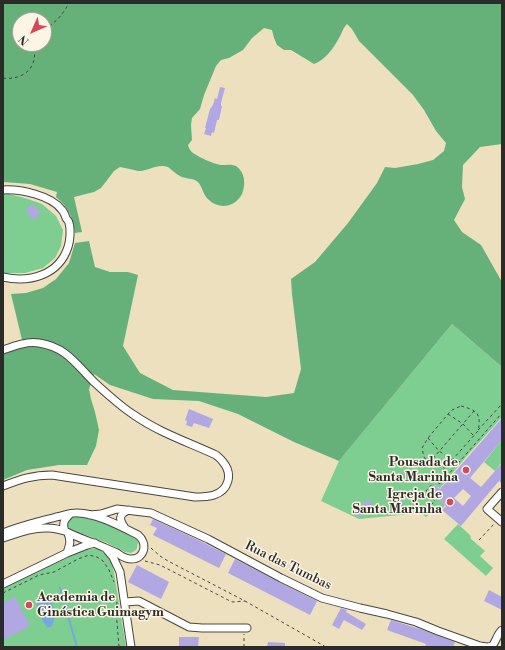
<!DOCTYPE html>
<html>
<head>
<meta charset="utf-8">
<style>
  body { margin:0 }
  #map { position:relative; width:505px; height:650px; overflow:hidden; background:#ede0bf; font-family:"Libre Bodoni",serif }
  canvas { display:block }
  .frame { position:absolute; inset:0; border:4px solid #2b2b2b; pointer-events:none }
  .north { position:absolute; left:12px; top:12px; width:40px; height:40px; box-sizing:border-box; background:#fcf5e5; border:1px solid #a8a49b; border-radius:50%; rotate:225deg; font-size:11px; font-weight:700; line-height:16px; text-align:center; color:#2b2b2b }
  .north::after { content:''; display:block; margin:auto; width:14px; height:18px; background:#d1495b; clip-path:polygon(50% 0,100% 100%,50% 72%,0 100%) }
</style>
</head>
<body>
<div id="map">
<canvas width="505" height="650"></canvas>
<div class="frame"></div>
<div class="north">N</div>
</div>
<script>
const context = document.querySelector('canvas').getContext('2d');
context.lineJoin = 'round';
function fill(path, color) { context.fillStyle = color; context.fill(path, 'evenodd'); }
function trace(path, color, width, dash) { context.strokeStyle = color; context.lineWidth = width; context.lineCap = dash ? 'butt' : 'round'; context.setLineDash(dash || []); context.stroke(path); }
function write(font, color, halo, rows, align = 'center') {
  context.font = font + ' "Libre Bodoni",serif'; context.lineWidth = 3; context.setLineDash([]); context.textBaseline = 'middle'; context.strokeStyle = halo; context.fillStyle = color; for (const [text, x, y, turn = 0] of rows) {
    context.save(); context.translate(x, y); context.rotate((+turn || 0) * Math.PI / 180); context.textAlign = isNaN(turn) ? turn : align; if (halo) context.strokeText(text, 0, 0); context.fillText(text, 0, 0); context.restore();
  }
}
fill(new Path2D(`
  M5,193L25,198L42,204L56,216L63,230L61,246L55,258L43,268L25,273H3V194Z
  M452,324L502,367V417L466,457L440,488L435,485L430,491L445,505L442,509L437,507L426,517L421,513L359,519L321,501L339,461Z
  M502,440V462L495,471L484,462Z
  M79,515L109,524L135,537L138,542L137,548L136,550L131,553L125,552L105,542L86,535L73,532L68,527V522L71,517Z
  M458,524L470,535L471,539L485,551L480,556L493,568L486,576L444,539Z
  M88,548L100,549L111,561L114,573L126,647H3V588Z`), '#7dce90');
fill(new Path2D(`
  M3,3H502V144L480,147L463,165L462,187L465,199L454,220L462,232L481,245L502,282V367L452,324L339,461L294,442L238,414L199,401L153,399L110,385L94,374L89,389L91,399L95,412L99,430L96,446L87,465H59L27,470L3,480V351L23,344L11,294L26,293L43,288L56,279L69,263L75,243L89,241L95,267L110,272H128L138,275L123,346L140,373L173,390L266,397L294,393L301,369L292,294L291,279L315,262L348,223L377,183L385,167L395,168L418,164L433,160L444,151L446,143L436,131L424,110L413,95L359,41L352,29L347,24C343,28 342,33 339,38C333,49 326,59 314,64L291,50H284L277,45L274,38L272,30L264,28L252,38L243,50L229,58L221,60L216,66L204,95L200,109L192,118L191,125L192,140L188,145C189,148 190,151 193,153C199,157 213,164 221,165C226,165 231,164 236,166C245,172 246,184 242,194C235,207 220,210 209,200C202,195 203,184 195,180C191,178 185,179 180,176C176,174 172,170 168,167C158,163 149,171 138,171C133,170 126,168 120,167L114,171L101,188L94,192L74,197L82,232L75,233C73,217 68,207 56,197L57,192L30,184L3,182ZM20,20H44V44H20Z`), '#66b17a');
fill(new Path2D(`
  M403,502L404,509L389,510V503Z
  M41,595C55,598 58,617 51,627H47C41,620 35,605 38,596Z`), '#75a7e1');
trace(new Path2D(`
  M60,588L77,647`), '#75a7e1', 2);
fill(new Path2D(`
  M220,87L225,88L221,103V106H222L219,120H217L214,133L212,132L211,136L204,134L206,128H205L210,109L213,105L215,98L217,99Z
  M32,204L41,213L33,220L25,210Z
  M189,409L213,419L209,428L194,423L192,427L186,425L187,421L185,420Z
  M502,418V440L470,478L481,487L502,463V484L499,481L461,526L442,510L446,506L430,491L435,485L440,489ZM463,489L471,496L463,506L454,498Z
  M370,500L374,510L357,517L353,508Z
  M153,519L196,539L226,554L219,568L153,535L157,528L150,525Z
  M235,559L279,582L317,601L310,615L228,573Z
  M137,565L169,582L161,599L128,582Z
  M489,590L502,597V610L484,601Z
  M15,597L30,626L3,640V603Z
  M341,608L347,610L346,612L366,624L362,630L344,620L339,629L332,625Z
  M391,620L423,630L455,642L453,647H425L426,644L387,630Z
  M179,637H199L198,647H179Z
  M268,642L285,643V647H267Z`), '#b1a7e3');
const minor = new Path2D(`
  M3,190C20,189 51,195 62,210C64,212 65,215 66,218C67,220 69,221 69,223C71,230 70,241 68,247C59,275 30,283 3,277
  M3,350C14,346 27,341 39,343C66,347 76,364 94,382C107,394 120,406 134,415C160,433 188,442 216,455C218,457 221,459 223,462C233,474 229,490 214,495C208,497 202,497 195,497L52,475C33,475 21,479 3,486
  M502,492L487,509L502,522
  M90,515L101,514L117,509L151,513L208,539L281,578L322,598L360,608L387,614L416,622L438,631L480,646L487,647
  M125,528C119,520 118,514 129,510
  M3,533C20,526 38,522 56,517C63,516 71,512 78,513C96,513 122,527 138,535C148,543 145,559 131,559C126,559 121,556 117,553C107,549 98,544 88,541C80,538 72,535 65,531C62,524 64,520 70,514
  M3,538C18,533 33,527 49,528C55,528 60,530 65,531
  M107,550L113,557L120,572L131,647
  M67,553C70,544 71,542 68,533
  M3,584L67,553L87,545L95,543
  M125,602L139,601L189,627L202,628H247
  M488,647L492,646C496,642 497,634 502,630`);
trace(minor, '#484641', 9);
trace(new Path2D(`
  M44,29C56,23 63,14 69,3
  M3,78C16,80 31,74 34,60C35,55 35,49 34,44
  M461,406C476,410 482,413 478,431L445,468L432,466L428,463L424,457L422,448L428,438L448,414L452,410Z
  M448,414L463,424L473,435
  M478,430L502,404
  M428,438L439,451L452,460
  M429,463L474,411
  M444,469L435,480L440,484L502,413
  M402,493H406L416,503L423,513L435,501L426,491L435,481
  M479,540L494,524
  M151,548L160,556L168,561L245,601L326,647
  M145,561L160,565L230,601L233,602L245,601
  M3,593L39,575L54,572L78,559L89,555L97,557L103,561L109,570L114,582
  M117,602L116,610L119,647
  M244,647V634`), '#484641', 1, [3, 3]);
trace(minor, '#fff', 7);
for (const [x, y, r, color] of [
  [466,470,4,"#d1495b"],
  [450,502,4,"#d1495b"],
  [29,605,4,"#d1495b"]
]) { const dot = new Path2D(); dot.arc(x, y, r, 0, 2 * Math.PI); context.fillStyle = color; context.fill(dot); trace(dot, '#fcf5e5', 1.5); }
write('bold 13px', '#2b2b2b', '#fcf5e5', [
  ["Pousada de",458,463],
  ["Santa Marinha",458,478],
  ["Igreja de",442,495],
  ["Santa Marinha",442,510],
  ["Academia de",37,598,"left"],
  ["Ginástica Guimagym",37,613,"left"]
], 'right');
write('13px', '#2b2b2b', '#fcf5e5', [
  ["Rua das Tumbas",288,566,26]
]);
</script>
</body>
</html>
